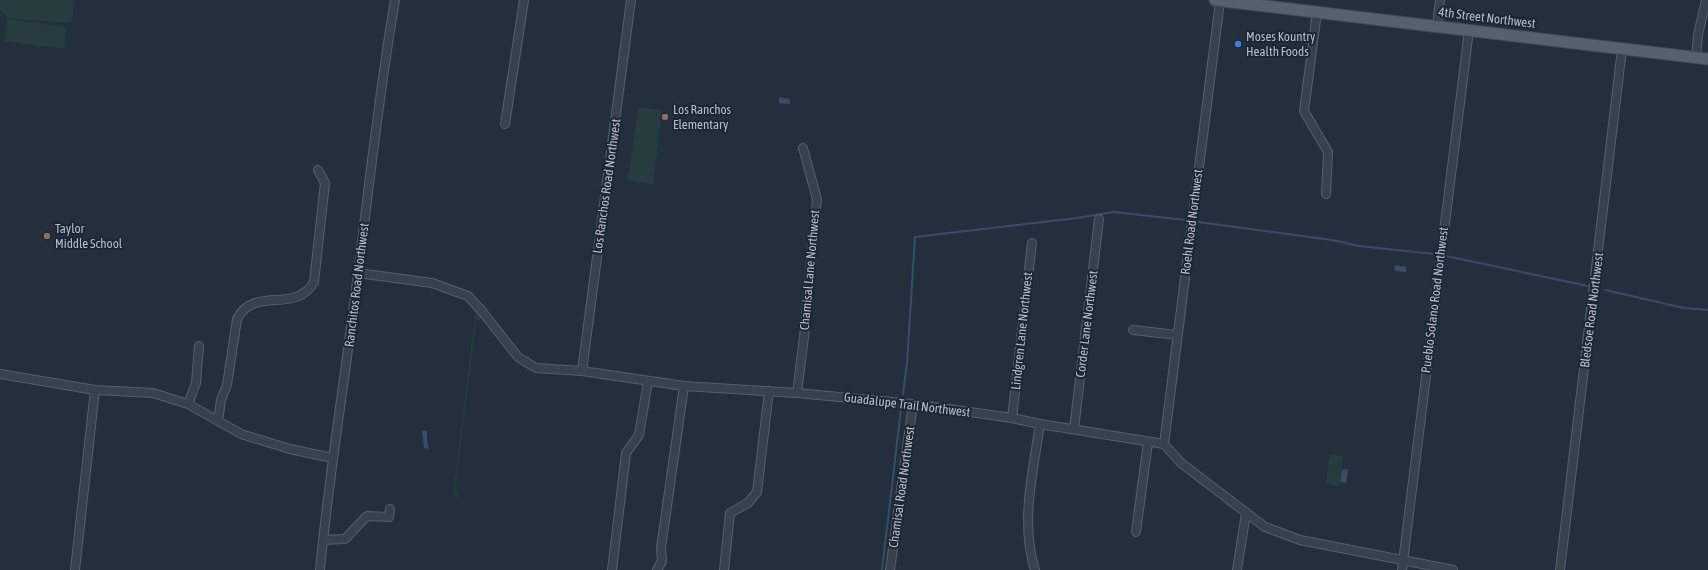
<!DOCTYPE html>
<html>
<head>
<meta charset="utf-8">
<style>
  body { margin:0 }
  canvas { display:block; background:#242f3e }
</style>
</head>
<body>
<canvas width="1708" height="570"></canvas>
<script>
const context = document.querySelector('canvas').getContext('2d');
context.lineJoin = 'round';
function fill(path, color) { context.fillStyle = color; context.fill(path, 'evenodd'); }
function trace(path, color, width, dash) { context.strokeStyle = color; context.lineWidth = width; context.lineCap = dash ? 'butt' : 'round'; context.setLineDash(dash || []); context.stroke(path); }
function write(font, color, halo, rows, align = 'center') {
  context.font = font + ' "Asap Condensed",sans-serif'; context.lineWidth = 4; context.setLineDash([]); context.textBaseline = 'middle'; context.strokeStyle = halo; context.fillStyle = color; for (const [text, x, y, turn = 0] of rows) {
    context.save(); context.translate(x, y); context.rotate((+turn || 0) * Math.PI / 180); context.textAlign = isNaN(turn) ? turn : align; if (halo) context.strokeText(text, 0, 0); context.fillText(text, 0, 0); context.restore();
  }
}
fill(new Path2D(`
  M0,0H75L71,23L8,18L0,9Z
  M7,19L66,27L64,49L4,41Z
  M638,107L662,110L653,184L628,180Z
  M476,308L485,318L476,321L455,489L459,498L453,496Z
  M1330,454L1343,456L1339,486L1326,484Z`), '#263c3f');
fill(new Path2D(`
  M779,97L790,99V104L779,103Z
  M1395,265L1406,267V272L1394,271Z
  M422,431H427V443L429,447L428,449L424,448Z
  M1342,469L1348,470L1346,483L1340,482Z`), '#394c67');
trace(new Path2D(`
  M1198,222L1332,240L1359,246L1435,254
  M1446,256L1588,286
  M1605,290L1684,308L1708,310
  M903,394L907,363L915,237L1077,218L1114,212L1185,220
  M882,570L901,409`), '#394c67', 2);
const minor = new Path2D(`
  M1317,12L1304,111L1328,152L1326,194
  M1437,26L1440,0
  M1696,58L1698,35L1706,0
  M505,124L524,0
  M358,273L432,283L468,296L481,310L518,357L536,368L582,371L684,386L797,393L913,404L1012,418L1040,424L1164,444L1181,463L1265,527L1300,540L1453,570
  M1133,330L1177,335
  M582,371L631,0
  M0,374L95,390L153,393L188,404L241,434L290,449L332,458
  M797,393L804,337L817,199L803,148
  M188,404L196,383L199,346
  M1012,418L1032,243
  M218,421L221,400L227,385L237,319C254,285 295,315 314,282L325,183L318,170
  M1074,429L1099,219
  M1164,444L1220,1
  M1136,532L1148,442
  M323,540L345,539L367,516L389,517L390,509
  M75,570L95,390
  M320,570C328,484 342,398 353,312C367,208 377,104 395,0
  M612,570L626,453L639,435L648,381
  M657,570L662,561L661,548L684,386
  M724,570L730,513L748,503L757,492L769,391
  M890,570L913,404
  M1035,570C1020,523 1033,472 1040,424
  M1237,570L1246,513
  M1402,570L1469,30
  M1560,570L1622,49`);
const major = new Path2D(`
  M1215,0L1708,59`);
trace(minor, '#565f6c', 10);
trace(major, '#414a57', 13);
trace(minor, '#38414e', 8);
trace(major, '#56606e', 11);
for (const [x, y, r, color] of [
  [1238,44,4,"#3f7fe0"],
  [665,117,4,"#8d6e63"],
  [47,236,4,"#8d6e63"]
]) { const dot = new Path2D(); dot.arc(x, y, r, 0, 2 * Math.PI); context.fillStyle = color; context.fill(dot); trace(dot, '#1d2633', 1.5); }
write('13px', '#b4bcc9', '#1d2633', [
  ["4th Street Northwest",1487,18,7],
  ["Los Ranchos Road Northwest",607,186,-82],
  ["Roehl Road Northwest",1192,222,-83],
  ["Chamisal Lane Northwest",810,270,-85],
  ["Ranchitos Road Northwest",357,285,-83],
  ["Pueblo Solano Road Northwest",1435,300,-83],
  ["Bledsoe Road Northwest",1592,310,-83],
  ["Corder Lane Northwest",1087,324,-83],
  ["Lindgren Lane Northwest",1022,331,-84],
  ["Guadalupe Trail Northwest",907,405,7],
  ["Chamisal Road Northwest",902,487,-82]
]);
write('13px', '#b4bcc9', '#1d2633', [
  ["Moses Kountry",1246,37],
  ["Health Foods",1246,52],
  ["Los Ranchos",673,110],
  ["Elementary",673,125],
  ["Taylor",55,229],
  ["Middle School",55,244]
], 'left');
</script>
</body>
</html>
